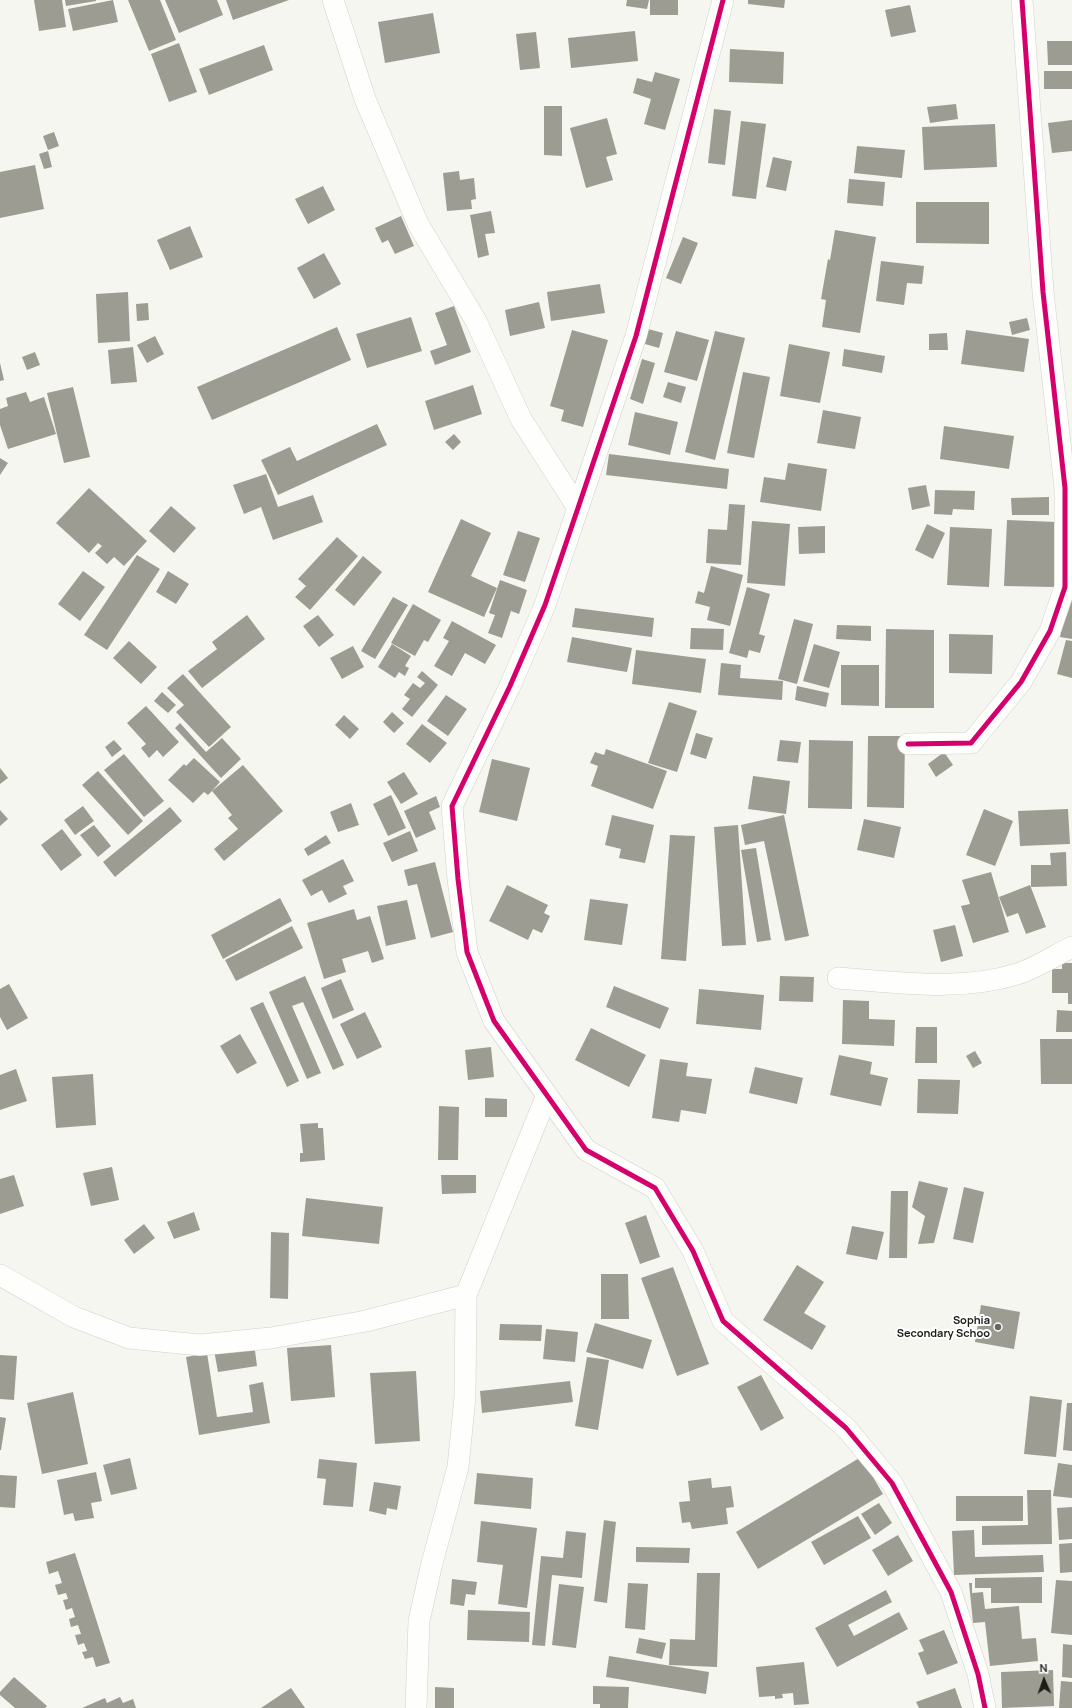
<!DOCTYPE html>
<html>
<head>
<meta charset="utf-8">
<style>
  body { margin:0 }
  #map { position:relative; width:1072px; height:1708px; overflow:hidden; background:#f6f6f0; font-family:Manrope,sans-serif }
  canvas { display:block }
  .north { position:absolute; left:1024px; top:1660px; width:40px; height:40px; -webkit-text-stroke:3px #fff; paint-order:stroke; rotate:358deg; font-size:11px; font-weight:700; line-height:16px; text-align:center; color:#1c1c17 }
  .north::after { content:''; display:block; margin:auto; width:14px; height:18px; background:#1c1c17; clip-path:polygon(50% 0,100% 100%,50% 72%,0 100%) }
</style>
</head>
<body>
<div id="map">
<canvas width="1072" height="1708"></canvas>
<div class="north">N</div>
</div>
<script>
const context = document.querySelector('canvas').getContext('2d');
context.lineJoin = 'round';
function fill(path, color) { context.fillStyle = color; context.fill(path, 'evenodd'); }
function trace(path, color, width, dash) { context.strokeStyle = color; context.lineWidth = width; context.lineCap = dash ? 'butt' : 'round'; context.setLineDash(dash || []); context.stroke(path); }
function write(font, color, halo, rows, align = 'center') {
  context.font = font + ' Manrope,sans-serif'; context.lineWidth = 4; context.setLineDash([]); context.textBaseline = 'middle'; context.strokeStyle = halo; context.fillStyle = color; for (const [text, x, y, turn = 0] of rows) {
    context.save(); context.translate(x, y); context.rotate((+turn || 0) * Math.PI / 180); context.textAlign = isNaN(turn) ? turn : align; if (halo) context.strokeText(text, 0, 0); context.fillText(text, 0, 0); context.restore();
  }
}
fill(new Path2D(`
  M34,0H62L66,27L39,31Z
  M65,0H96V1L66,6Z
  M113,0L118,22L73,31L68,9Z
  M128,0H160L176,40L149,51Z
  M165,0H217L223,15L179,33Z
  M226,0H289L233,20Z
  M627,0H649L647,9L626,6Z
  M650,0H678V15H650Z
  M748,0H785L784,8L748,4Z
  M910,5L916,32L891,37L885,10Z
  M433,13L440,53L385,63L378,22Z
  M635,31L638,61L571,68L568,38Z
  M536,32L540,68L520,70L516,34Z
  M1047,41H1072V65H1048Z
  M179,43L197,92L169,102L151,54Z
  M264,45L273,70L209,95L199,69Z
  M730,49L784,52L783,84L729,82Z
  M1044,71H1072V89H1044Z
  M655,72L680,79L665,130L644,124L651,99L633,93L637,78L652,82Z
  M956,104L958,119L930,123L927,107Z
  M544,106H562V156L544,155Z
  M714,109L731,111L725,165L708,163Z
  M607,118L617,154L606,157L613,180L586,188L570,128Z
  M1072,120V151L1052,153L1048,123Z
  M741,121L766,124L756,199L732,196Z
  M995,124L997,167L924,170L922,127Z
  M54,132L59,146L48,150L43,136Z
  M857,146L905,150L902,178L854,173Z
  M48,151L52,167L44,169L39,154Z
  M773,157L792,161L786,191L766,187Z
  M35,165L44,209L0,218V172Z
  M459,171L460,180L474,178L476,199L471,200L472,209L447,211L443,173Z
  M849,179L885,182L883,206L847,203Z
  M323,186L335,210L308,224L295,199Z
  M916,202H989V244L916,243Z
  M491,211L495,233L485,234L489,255L478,258L470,215Z
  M401,216L414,246L395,254L388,240L382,243L375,228Z
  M190,226L203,257L170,270L157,240Z
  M835,230L876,237L860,333L822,327L826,300L821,299L828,259L830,260Z
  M683,237L698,243L681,284L666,278Z
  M324,253L341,284L314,299L297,268Z
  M881,261L924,266L922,284L907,283L904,305L876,301Z
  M600,284L605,313L551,321L547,292Z
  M128,292L130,341L98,343L96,294Z
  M539,302L545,328L510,336L505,310Z
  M148,303L149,320L137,321L136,304Z
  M454,306L471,352L435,365L430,351L447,345L435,313Z
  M411,317L422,351L367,368L356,334Z
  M1027,318L1030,330L1012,335L1009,322Z
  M337,327L351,360L212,420L197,387Z
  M648,329L663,333L659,348L645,344Z
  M572,330L608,340L583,427L561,421L564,410L550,406Z
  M966,330L1029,339L1024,372L961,364Z
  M676,331L709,340L697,381L664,372Z
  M715,331L745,338L715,460L685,452Z
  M947,333L948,350H929V334Z
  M155,336L164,354L147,363L137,345Z
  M789,344L830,352L820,403L780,396Z
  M133,347L137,382L111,384L108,350Z
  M844,349L885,356L882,373L842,366Z
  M35,352L40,365L27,370L22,357Z
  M642,359L655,363L643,404L630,399Z
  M0,363L4,380L0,381Z
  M743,372L770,377L754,458L727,453Z
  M668,382L686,387L681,403L663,397Z
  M473,385L482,414L434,430L425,401Z
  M73,387L90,457L64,463L47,393Z
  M26,392L30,402L44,397L56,434L8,449L0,425V409L8,406L6,398Z
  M823,410L861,417L855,449L817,443Z
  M635,412L678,422L670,455L628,445Z
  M377,424L387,445L278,495L261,460L290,447L297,461Z
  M944,426L1014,436L1009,469L940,459Z
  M454,434L461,442L453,450L445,442Z
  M609,454L729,469L727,489L606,475Z
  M0,458L8,463L0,475Z
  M788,463L827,469L821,511L760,502L764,477L785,480Z
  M266,474L278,507L313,495L323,522L273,540L261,507L244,514L233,485Z
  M926,485L930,506L912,510L908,488Z
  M89,488L147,541L124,566L114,557L107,564L95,553L102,546L98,543L89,553L56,523Z
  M935,490L975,491L974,510L953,509L952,515L934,514Z
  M1049,497V515H1012L1011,498Z
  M729,504L745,505L741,565L706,563L708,529L727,530Z
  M171,506L196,528L174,553L149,531Z
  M461,519L491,533L471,576L497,588L484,617L428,592Z
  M1007,520L1056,522L1054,587L1004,586Z
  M752,521L790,524L785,586L747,583Z
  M927,524L945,533L933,559L915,550Z
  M825,526V553L799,554L798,527Z
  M950,527L992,529L989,587L947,585Z
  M518,531L540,538L525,582L503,575Z
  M337,537L358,556L310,610L295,597L306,586L298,579Z
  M137,555L160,569L107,650L84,635Z
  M363,556L382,572L354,606L335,590Z
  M711,566L743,575L730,626L707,620L710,607L695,603L698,591L704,593Z
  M83,571L105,587L80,621L58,604Z
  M168,571L189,584L176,604L156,592Z
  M500,580L527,590L519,614L511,611L502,638L488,633L495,615L489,613Z
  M747,587L770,594L759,634L765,636L760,653L749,650L747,658L729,653Z
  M1069,594L1072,595V639L1060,637Z
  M393,597L408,605L375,659L361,651Z
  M413,604L441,620L428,642L424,640L415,656L391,643Z
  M575,608L654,618L652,637L572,627Z
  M247,615L265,639L202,688L188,671L217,649L212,642Z
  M318,615L334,635L319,647L303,626Z
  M794,619L813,624L797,684L778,679Z
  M452,621L496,645L485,664L465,653L452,676L434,666L449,641L443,638Z
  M837,625L871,626V641L836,639Z
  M691,628L724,629L723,650L690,649Z
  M886,629L934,630V708H885Z
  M949,634L993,635L992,674L949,673Z
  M572,637L632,648L627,672L567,662Z
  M1066,640L1072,641V678L1057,674Z
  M129,641L157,667L141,684L113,658Z
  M392,644L411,656L405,666L409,668L405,676L399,672L395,678L378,667Z
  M814,644L840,652L829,688L803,681Z
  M353,646L364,667L342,679L330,658Z
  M636,650L706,659L701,693L632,684Z
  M721,663L741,665L740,678L783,681L782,700L718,695Z
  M841,665H879V706L841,705Z
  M422,671L438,685L412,717L402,709L410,699L404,695L413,683L420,688L425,683L417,677Z
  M183,674L231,727L209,747L176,712L184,705L167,688Z
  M797,686L829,693L826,707L795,700Z
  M162,692L176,705L168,713L154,701Z
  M446,695L467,709L448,736L427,721Z
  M669,702L697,711L677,772L648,763Z
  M146,706L179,742L163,757L157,750L149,758L141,748L146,744L127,723Z
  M392,712L404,723L394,733L383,722Z
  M344,715L359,729L350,739L335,725Z
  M180,723L206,752L222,738L241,759L221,778L175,728Z
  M422,724L447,743L430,763L406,744Z
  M696,733L713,738L706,759L690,754Z
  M868,736H905L904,808L867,807Z
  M114,740L122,749L112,757L105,747Z
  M780,740L801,742L798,763L777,761Z
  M809,740L853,741L852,809L808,808Z
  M606,749L667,771L653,809L591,786L598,766L590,763L595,752L604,755Z
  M944,752L953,765L936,777L928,764Z
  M124,754L164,801L144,817L104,770Z
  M194,758L220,782L212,791L243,765L283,811L224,861L214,849L238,829L228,818L232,815L212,791L208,795L204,792L193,803L168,780L184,764L186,766Z
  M492,759L530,768L517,821L479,812Z
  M0,768L8,778L0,784Z
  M98,771L143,821L128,835L82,785Z
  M404,772L418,794L401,804L387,782Z
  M753,776L790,781L786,814L748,809Z
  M391,795L406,828L388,836L373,804Z
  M436,796L440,807L429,812L436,829L416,838L404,811Z
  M351,803L359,825L338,832L330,812Z
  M83,806L94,821L75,835L64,820Z
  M170,807L182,821L115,877L103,862Z
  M984,809L1013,821L995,866L966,855Z
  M1068,809L1070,844L1020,846L1018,811Z
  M0,810L8,819L0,826Z
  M612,815L654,825L645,863L619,858L621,849L605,845Z
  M784,815L809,936L785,941L764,841L745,845L741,825Z
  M864,819L901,827L894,858L857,850Z
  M94,825L111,846L98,857L80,835Z
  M738,825L746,945L722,946L714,827Z
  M62,829L82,855L61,871L41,845Z
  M410,831L418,851L392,862L383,843Z
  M326,835L331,843L308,856L304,849Z
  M670,835L695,836L686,961L661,959Z
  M756,848L771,940L757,942L741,850Z
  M1066,852L1067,886L1031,887V865H1051L1050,853Z
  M343,859L354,881L343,886L347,894L329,903L322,890L311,896L302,880Z
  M435,862L453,932L431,938L417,884L408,886L404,870Z
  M991,872L1009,932L973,943L961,906L970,904L962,880Z
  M507,885L548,905L544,913L550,916L542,933L533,929L528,940L489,921Z
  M1030,885L1046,927L1026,934L1018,913L1007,917L999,897Z
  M280,898L292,921L223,959L211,935Z
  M590,899L628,904L622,945L584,940Z
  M407,900L416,939L386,946L377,906Z
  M354,909L357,920L370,916L384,959L372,963L368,951L342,959L346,972L324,979L307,923Z
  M955,925L963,956L941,962L933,930Z
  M292,926L303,948L236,981L225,960Z
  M1062,963H1072V1004H1068V993H1052V969H1062Z
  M305,976L344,1065L333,1070L303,1002L292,1006L321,1073L307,1079L269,992Z
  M780,976L814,977L813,1002L779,1001Z
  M341,979L354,1010L333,1019L321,988Z
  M9,984L28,1018L7,1030L0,1017V989Z
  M614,986L669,1008L660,1029L606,1007Z
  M699,989L764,995L761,1030L696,1024Z
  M843,1000L869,1001V1019L895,1020L894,1046L842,1044Z
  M263,1002L299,1081L287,1087L250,1008Z
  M1057,1010L1072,1011V1032H1056Z
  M365,1012L382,1047L357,1059L340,1024Z
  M916,1027H937V1063H915Z
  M591,1028L646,1055L629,1087L575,1060Z
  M240,1034L257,1063L237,1074L220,1046Z
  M1040,1039H1072V1084H1041Z
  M491,1047L494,1077L468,1080L465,1050Z
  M975,1051L982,1063L973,1068L966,1056Z
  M839,1055L872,1062L870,1074L888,1078L881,1106L830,1095Z
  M660,1059L688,1063L686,1076L712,1079L706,1114L681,1110L679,1122L652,1118Z
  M755,1067L803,1078L797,1104L749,1093Z
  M16,1069L27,1101L0,1110V1075Z
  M93,1074L96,1125L56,1128L52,1077Z
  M918,1079L960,1080L958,1114L917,1113Z
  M485,1098L507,1099V1117H485Z
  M439,1106L459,1107L458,1160H438Z
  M318,1123V1128H323L325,1160L300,1162V1153H303L300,1124Z
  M112,1167L119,1200L91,1206L83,1173Z
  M14,1175L24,1206L0,1214V1179Z
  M441,1175H476V1193L442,1194Z
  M919,1181L948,1188L934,1243L918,1244L925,1216L912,1207Z
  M964,1187L984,1192L973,1243L953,1239Z
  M891,1191H908L907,1258H889Z
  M306,1198L383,1207L379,1244L302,1236Z
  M194,1212L200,1230L174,1239L167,1222Z
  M646,1215L660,1257L640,1264L625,1223Z
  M144,1224L155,1238L134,1254L124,1240Z
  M852,1226L884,1232L877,1260L846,1254Z
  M271,1232L289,1233L288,1299L270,1298Z
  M797,1265L824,1282L804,1313L826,1326L812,1350L763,1320Z
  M673,1267L709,1364L677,1376L641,1278Z
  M601,1274H628L629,1319H601Z
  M981,1305L1020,1312L1014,1349L975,1342Z
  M595,1323L652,1340L643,1369L586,1352Z
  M500,1324L542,1325L541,1341L499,1340Z
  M546,1329L578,1332L575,1362L543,1359Z
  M254,1343L257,1366L218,1372L214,1350Z
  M331,1345L335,1397L291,1401L287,1348Z
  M207,1353L217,1417L253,1412L249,1385L263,1382L270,1423L199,1435L186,1357Z
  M0,1355L17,1356L14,1400L0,1399Z
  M587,1357L609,1360L598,1430L575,1426Z
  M416,1371L420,1441L375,1444L370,1373Z
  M761,1375L784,1418L761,1431L737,1387Z
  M570,1381L573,1402L482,1413L480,1391Z
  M73,1392L88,1464L42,1474L27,1403Z
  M1030,1396L1062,1400L1056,1457L1024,1454Z
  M1067,1403H1072V1451L1063,1450Z
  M0,1417L6,1418L1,1450H0Z
  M861,1457L883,1494L758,1569L736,1532Z
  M130,1458L137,1489L111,1495L103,1465Z
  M319,1459L357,1463L353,1507L323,1505L326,1479L317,1478Z
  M1058,1463L1072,1465V1498L1053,1496Z
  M96,1472L102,1501L91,1503L94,1518L75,1521L73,1513L64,1515L57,1480Z
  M477,1473L533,1478L531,1509L474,1504Z
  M0,1475L17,1476L15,1508L0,1507Z
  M711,1478L712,1488L731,1486L734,1507L726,1508L728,1524L692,1529L690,1522L682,1523L679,1502L690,1501L688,1481Z
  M374,1482L401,1486L397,1510L387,1508L386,1515L369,1511Z
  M1027,1490H1051L1052,1544L982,1545V1526L1028,1525Z
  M956,1496H1023V1521H956Z
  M879,1503L892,1523L875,1535L861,1514Z
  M1072,1507V1539L1059,1540L1057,1508Z
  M858,1516L871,1538L824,1565L811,1542Z
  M604,1520L616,1522L607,1603L594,1601Z
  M481,1521L537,1528L527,1608L498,1604L503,1565L477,1562Z
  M974,1530L975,1557L1043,1555L1044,1572L954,1575L952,1531Z
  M566,1531L586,1533L582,1578L552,1575L545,1646L532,1645L541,1556L563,1558Z
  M898,1535L913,1561L888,1576L872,1550Z
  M1072,1543V1572L1060,1573L1059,1544Z
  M636,1547L690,1548L689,1563L636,1562Z
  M75,1553L110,1663L96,1667L93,1657L85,1659L82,1652L87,1651L84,1643L78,1645L75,1635L81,1634L78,1625L71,1627L69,1619L75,1617L72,1608L66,1610L63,1600L68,1599L66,1593L58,1595L55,1585L62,1583L58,1571L49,1574L46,1562Z
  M697,1573H720L717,1667L669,1665L670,1639L695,1640Z
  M1042,1577V1603H991V1588H975V1578Z
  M452,1579L477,1582L475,1595L466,1594L464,1606L450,1604Z
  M1056,1580L1072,1581V1635L1051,1633Z
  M628,1583L648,1584L645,1630L625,1628Z
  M969,1583H972V1593L983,1592L985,1609L1019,1606L1022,1639L1036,1638L1038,1661L990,1666L985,1622L973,1623Z
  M559,1584L584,1587L576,1648L552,1645Z
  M886,1590L892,1602L848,1625L854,1636L899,1612L908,1629L837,1667L815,1628Z
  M468,1610L530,1612L529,1642L467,1640Z
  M944,1630L958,1663L927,1675L918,1653L924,1651L919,1640Z
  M639,1638L666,1643L662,1659L636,1653Z
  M1063,1644L1072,1645V1678L1062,1677Z
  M609,1656L709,1672L706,1694L606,1677Z
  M804,1662L809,1704L794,1705L793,1693L782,1694L783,1698L775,1699V1696L759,1697L756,1667Z
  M1053,1670L1054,1706L1002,1708L1001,1672Z
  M14,1677L47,1706L45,1708H15L0,1695V1692Z
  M1061,1681L1072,1682V1708H1059Z
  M593,1686L629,1687L628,1708H600V1704H593Z
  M435,1687L454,1688V1708H435Z
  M291,1688L305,1708H261Z
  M955,1688L962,1708H919L916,1702Z
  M120,1697L123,1703L133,1699L136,1708H82L105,1698L107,1703Z`), '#9d9c92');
const minor = new Path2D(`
  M333,0L365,99L418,224L476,321L521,419L578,508
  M723,0L636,336L578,508L545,605L510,686L452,806L458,879L467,952L494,1021L586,1150L655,1188L693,1251L723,1321L846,1428L892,1483L951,1592L978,1674L985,1708
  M908,744L971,743L1021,682L1050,631L1065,587V488L1043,292L1022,0
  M838,978C898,982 959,992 1017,974C1036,968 1054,956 1072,947
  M0,1275L74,1317L129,1338L200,1345L271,1338L366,1321L466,1295
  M416,1708L419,1621L431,1567L458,1467L465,1397L466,1295L547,1095`);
trace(minor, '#d0d0cb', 22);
trace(minor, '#fefefd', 21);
trace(new Path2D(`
  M723,0L636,336L578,508L545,605L510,686L452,806L458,879L467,952L494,1021L586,1150L655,1188L693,1251L723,1321L846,1428L892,1483L951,1592L978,1674L985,1708
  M908,744L971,743L1021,682L1050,631L1065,587V488L1043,292L1022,0`), '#d6006c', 5);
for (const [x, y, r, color] of [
  [998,1327,4,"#686863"]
]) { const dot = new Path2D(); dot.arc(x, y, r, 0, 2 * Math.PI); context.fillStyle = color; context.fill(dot); trace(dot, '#fff', 1.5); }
write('bold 11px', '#1c1c17', '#fff', [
  ["Sophia",990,1321],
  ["Secondary Schoo",990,1334]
], 'right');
</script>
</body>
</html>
